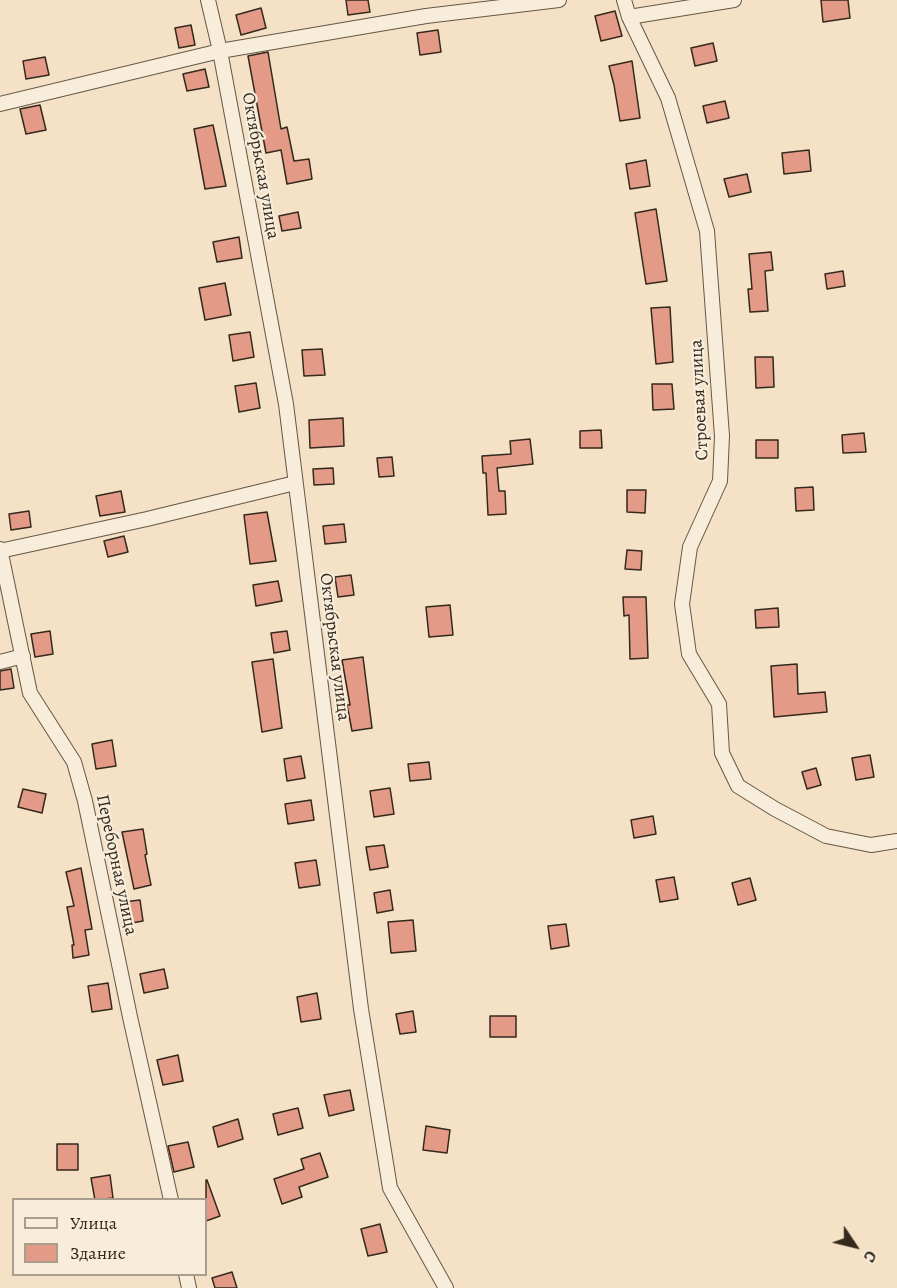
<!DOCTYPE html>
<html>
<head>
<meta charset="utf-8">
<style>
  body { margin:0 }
  #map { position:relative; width:897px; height:1288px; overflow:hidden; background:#f5e1c6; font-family:Alegreya,serif }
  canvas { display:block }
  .legend { position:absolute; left:12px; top:1198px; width:195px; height:78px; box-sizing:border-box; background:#f8ecda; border:2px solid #a99e8e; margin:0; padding:8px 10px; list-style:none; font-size:18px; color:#33291c }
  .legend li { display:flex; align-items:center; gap:12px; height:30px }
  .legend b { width:30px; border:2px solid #a99e8e }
  .north { position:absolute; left:825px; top:1216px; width:60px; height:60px; -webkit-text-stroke:4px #f8ecda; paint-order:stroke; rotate:125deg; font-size:16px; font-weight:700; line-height:24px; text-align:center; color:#33291c }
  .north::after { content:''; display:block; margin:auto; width:21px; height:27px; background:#33291c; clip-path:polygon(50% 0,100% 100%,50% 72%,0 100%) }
</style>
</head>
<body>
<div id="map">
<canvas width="897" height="1288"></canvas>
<ul class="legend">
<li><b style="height:8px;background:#f8ecda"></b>Улица</li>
<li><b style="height:16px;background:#e39b88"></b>Здание</li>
</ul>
<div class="north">С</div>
</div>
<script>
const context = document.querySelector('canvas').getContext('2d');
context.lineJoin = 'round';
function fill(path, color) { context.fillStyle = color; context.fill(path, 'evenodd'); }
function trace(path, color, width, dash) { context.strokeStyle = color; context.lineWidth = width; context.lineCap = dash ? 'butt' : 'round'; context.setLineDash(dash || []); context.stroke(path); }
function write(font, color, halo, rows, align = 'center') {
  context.font = font + ' Alegreya,serif'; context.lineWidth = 4.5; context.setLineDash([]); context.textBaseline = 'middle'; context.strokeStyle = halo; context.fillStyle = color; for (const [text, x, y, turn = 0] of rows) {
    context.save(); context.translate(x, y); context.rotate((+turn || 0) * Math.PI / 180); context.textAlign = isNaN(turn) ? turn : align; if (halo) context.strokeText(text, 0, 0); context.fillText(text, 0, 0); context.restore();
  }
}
const building = new Path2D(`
  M346,0H368L370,12L348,15Z
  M821,0H848L850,18L823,22Z
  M261,8L266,28L241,35L236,15Z
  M615,11L622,36L601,41L595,16Z
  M191,25L195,45L179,48L175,28Z
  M438,30L441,52L420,55L417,33Z
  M713,43L717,61L695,66L691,48Z
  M268,52L281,129L287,127L294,161L309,159L312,179L287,184L281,150L266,153L248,56Z
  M45,57L49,75L26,79L23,61Z
  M632,61L640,118L620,121L614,85L609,66Z
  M205,69L209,87L187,91L183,74Z
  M725,101L729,118L707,123L703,106Z
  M40,105L46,130L26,134L20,109Z
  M213,125L226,186L205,189L194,129Z
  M809,150L811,171L784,174L782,153Z
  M646,160L650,186L630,189L626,164Z
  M747,174L751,192L729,197L724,179Z
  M656,209L667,281L646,284L635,213Z
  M298,212L301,228L282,231L279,216Z
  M239,237L242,258L217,262L213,242Z
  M771,252L773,270L765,271L768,311L750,312L748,289H752L749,254Z
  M843,271L845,286L827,289L825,274Z
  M225,283L231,315L205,320L199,288Z
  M670,307L673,362L656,364L651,308Z
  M250,332L254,357L233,361L229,335Z
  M322,349L325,375L304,376L302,350Z
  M755,357H773L774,387L756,388Z
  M256,383L260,408L239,412L235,386Z
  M652,384H672L674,409L653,410Z
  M343,418L344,446L310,448L309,420Z
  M601,430L602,448H580V431Z
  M864,433L866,452L843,453L842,435Z
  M530,439L533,464L497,468L499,491H505L506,514L488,515L486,473H483L482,456L511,454L510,441Z
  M756,440H778V458H756Z
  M392,457L394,476L379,477L377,458Z
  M333,468L334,484L314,485L313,469Z
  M813,487L814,510L796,511L795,488Z
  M627,490H646L645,513L627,512Z
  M121,491L125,512L100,516L96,496Z
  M29,511L31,527L11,530L9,514Z
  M267,512L276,561L250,564L244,515Z
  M344,524L346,542L325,544L323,526Z
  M124,536L128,552L108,557L104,541Z
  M627,550L642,551L641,570L625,569Z
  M351,575L354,595L338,597L335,577Z
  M278,581L282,601L256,606L253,585Z
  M623,597H646L648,658L630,659L629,615L624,616Z
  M450,605L453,635L429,637L426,607Z
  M778,608L779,627L756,628L755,610Z
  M50,631L53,654L35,657L31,634Z
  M287,631L290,650L274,653L271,633Z
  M363,657L372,728L352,731L347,705H350L342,660Z
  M273,659L282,728L262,732L252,662Z
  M797,664L798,694L825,692L827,712L774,717L771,666Z
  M11,669L14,688L0,690V671Z
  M112,740L116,766L96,769L92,744Z
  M870,755L874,777L856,780L852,758Z
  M301,756L305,778L287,781L284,759Z
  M429,762L431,779L410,781L408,764Z
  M816,768L821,785L807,789L802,772Z
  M390,788L394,814L374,817L370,791Z
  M23,789L46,794L42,813L18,807Z
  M311,800L314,820L288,824L285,804Z
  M653,816L656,834L634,838L631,820Z
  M143,829L147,854L145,855L151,885L134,889L122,832Z
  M384,845L388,867L370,870L366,847Z
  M316,860L320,885L299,888L295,863Z
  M81,868L92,929L85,930L89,955L73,958L72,945H74L67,907L74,906L66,872Z
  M674,877L678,899L660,902L656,880Z
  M750,878L756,900L738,905L732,883Z
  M390,890L393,910L377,913L374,893Z
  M140,900L143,921L126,924L123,902Z
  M413,920L416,951L391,953L388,922Z
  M566,924L569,946L551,949L548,926Z
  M164,969L168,988L144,993L140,974Z
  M108,983L112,1009L92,1012L88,986Z
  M317,993L321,1019L301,1022L297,997Z
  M413,1011L416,1032L400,1034L396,1014Z
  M490,1016H516V1037H490Z
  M178,1055L183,1081L163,1085L157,1060Z
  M350,1090L354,1110L329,1116L324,1095Z
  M298,1108L303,1128L278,1135L273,1114Z
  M238,1119L243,1139L218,1147L213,1127Z
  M426,1126L450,1130L447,1153L423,1150Z
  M188,1142L194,1167L174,1172L168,1146Z
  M57,1144H78V1170H57Z
  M320,1153L328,1177L299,1187L302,1197L282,1204L274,1179L304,1169L301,1159Z
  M110,1175L113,1198L95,1200L91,1178Z
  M206,1180H207L220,1216L206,1221Z
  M380,1224L387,1252L368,1256L361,1229Z
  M232,1272L237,1288H215L212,1278Z`);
fill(building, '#e39b88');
trace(building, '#33291c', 1.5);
const minor = new Path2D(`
  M208,0L220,51L286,404L361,1009L390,1188L446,1288
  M624,0L629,17L668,98L707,231L722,436L720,481L690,547L682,604L689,654L719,704L722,753L738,786L775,809L826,836L871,845L897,841
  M629,17L734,0
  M0,104L220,51L426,16L559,0
  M0,549L30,693L74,762L85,801L130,1017L171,1200
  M0,551L147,519L295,483
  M0,662L23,656
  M186,1274L189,1288`);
trace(minor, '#645746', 16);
trace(minor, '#f8ecda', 14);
write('18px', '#33291c', '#f8ecda', [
  ["Октябрьская улица",260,166,80],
  ["Строевая улица",700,400,-93],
  ["Октябрьская улица",334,647,83],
  ["Переборная улица",116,865,78]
]);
</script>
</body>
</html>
